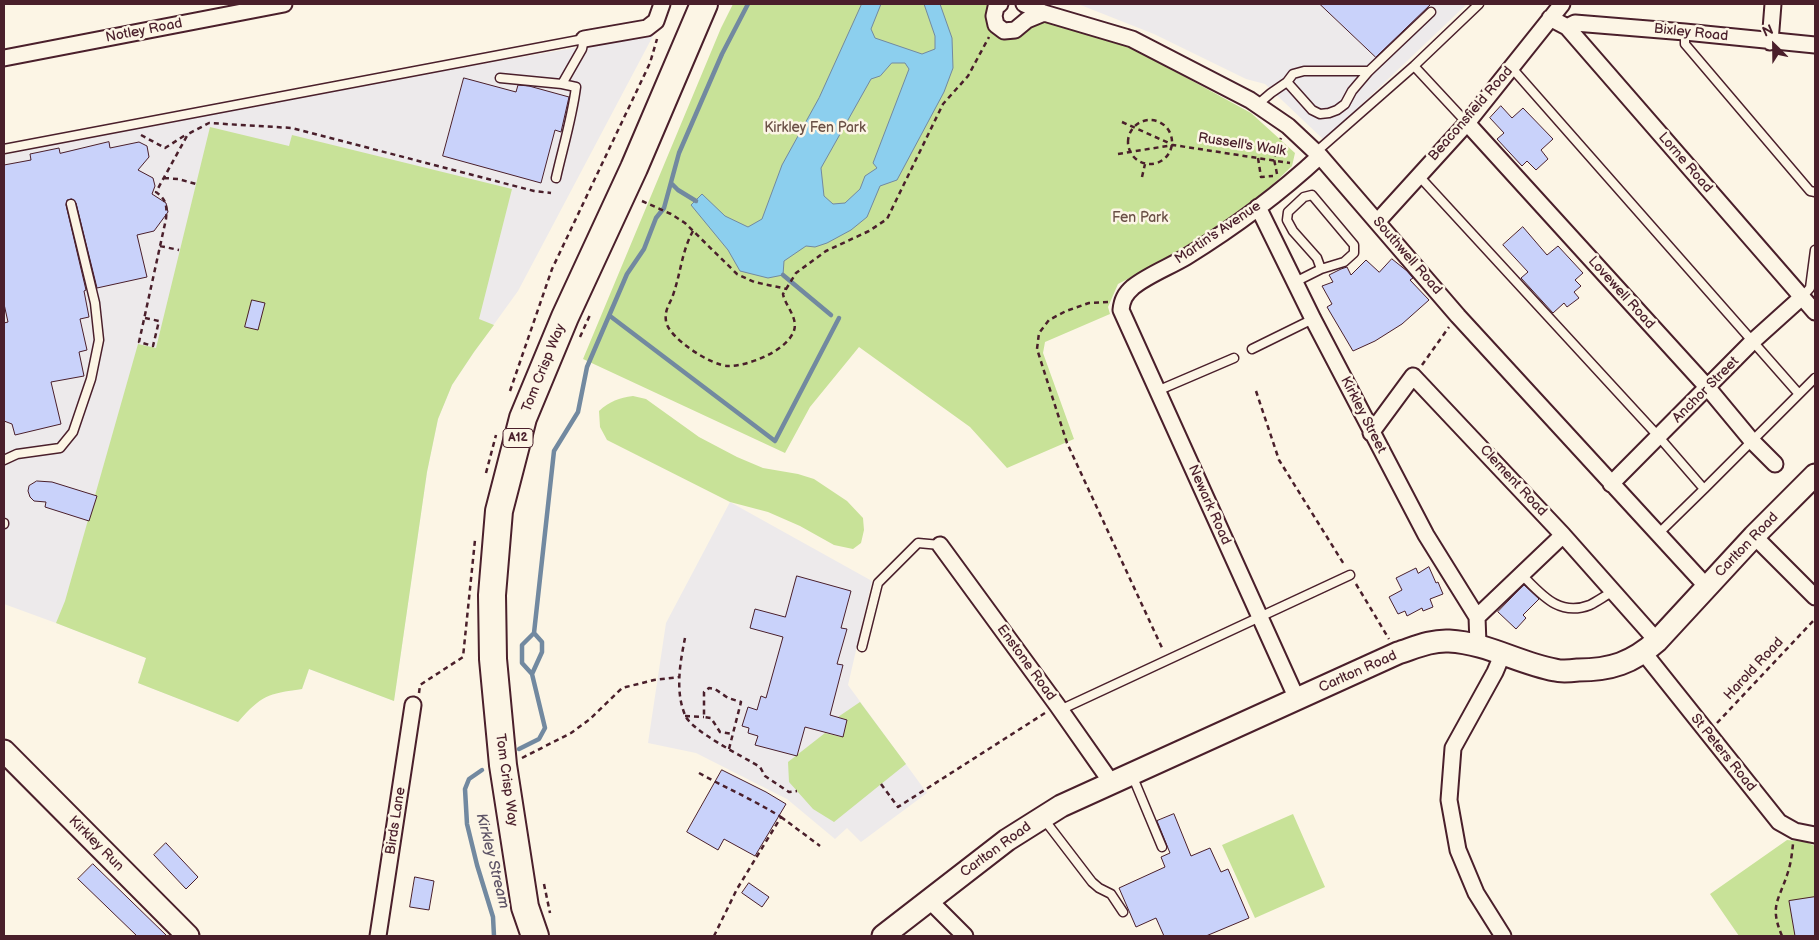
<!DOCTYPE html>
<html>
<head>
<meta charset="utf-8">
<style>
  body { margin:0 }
  #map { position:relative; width:1819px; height:940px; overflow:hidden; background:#fcf5e5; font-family:"Balsamiq Sans",sans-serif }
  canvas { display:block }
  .frame { position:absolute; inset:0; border:5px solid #4a1f2b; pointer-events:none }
  .north { position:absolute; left:1749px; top:20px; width:50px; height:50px; -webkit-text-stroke:4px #fcf5e5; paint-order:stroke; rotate:337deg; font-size:14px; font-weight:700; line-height:20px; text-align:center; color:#4a1f2b }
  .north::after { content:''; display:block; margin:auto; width:18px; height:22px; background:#4a1f2b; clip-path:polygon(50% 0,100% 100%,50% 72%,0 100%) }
</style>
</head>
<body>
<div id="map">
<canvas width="1819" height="940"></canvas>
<div class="frame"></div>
<div class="north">N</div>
</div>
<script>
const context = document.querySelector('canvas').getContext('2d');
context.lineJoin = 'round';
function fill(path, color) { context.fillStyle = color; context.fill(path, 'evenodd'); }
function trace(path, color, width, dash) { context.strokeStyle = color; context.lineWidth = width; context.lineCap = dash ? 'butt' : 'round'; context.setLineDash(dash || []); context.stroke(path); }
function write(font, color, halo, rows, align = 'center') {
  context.font = font + ' "Balsamiq Sans",sans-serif'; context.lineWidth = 5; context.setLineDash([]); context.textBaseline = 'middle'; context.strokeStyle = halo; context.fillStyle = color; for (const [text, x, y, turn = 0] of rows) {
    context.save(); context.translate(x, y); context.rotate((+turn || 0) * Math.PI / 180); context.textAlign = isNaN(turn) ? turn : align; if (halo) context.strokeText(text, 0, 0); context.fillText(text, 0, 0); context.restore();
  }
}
fill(new Path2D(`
  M1078,4H1467L1324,140L1265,84L1246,79L1154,34Z
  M654,34L518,291L474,352L452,385L438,419L427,472L394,701L309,669L302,689L273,693L254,703L238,722L138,683L146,658L56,623L4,604V155L187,117L367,84Z
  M730,502L872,581L848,685L927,793L861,842L847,828L835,839L787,799L696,753L648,743L666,623Z`), '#edeaeb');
fill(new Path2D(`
  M733,4H992L987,14L1019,34L1041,20L1132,48L1251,113L1295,153L1292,166L1264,193L1195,244L1118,284L1108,307L1110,314L1045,342L1043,353L1074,439L1007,468L970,427L859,347L810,407L785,453L583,359L721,28Z
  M210,127L289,146L292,135L512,189L479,319L494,325L474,352L452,385L438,419L427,472L394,701L309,669L302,689C267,694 262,695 238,722L138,683L146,658L56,623L65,601L138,344L156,348Z
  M633,396L646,399L699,437L737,457L763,468L798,474L814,479L847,501L863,518L864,530L861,543L853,549L834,545L800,526L768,512L730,502L607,440L600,427L599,411C610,401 619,398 633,396Z
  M860,702L906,764L834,822L813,809L789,782L788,762L825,733L842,737L847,720L838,717Z
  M1293,814L1325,887L1255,918L1222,845Z
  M1787,840L1806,842L1815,846V936H1739L1710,894Z`), '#c8e298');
const water = new Path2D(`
  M862,4H881L871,29L875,38L922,54L935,49V36L924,4H940L952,38L953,68L944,92L897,180L880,186L867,217L851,230L827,243L815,247L806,246L784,261L783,275L768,278L740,271L728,250L691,205L702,194L725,216L748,227L762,219L782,165L819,98ZM892,63H905L909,69L873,163L877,168L865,176L860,189L845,203L833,204L824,196L821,168L871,79L880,76Z`);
fill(water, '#8ccfee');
trace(water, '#7289a0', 1);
trace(new Path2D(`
  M671,183L678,190L696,201
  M783,275L831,315
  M610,316L775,441L839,318
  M532,674L522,663V645L534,633
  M519,749L539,739L545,728L532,674L542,652V642L534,633L554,451L578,412L587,367L627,274L644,249L656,218L664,208L679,153L722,54L748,4
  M482,770L469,779L465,789L467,824L477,865L493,917L494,936`), '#7289a0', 4.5);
const building = new Path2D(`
  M1320,4H1431L1376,57Z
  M464,78L516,92L518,85L529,86L569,97L561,132L555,130L541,183L443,156Z
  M1501,106L1512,118L1523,108L1553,139L1541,150L1548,159L1536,170L1527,161L1522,166L1497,139L1504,133L1490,118Z
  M109,142L110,148L139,142L147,146L149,157L138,170L153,178L155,186L152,194L166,203L168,212L154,231L137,235L147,277L97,288L76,203L72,199L67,200L66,205L86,290L84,291L89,317L80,319L87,350L79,352L84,376L51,382L61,424L15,435L12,424L4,421V323L8,322L4,304V165L31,160L30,154L59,148L60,153Z
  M1523,227L1547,255L1558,246L1583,273L1575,280L1581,286L1574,292L1579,298L1567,307L1564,303L1553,313L1521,278L1528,272L1503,245Z
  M1392,259L1407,271L1413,278L1410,280L1429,300L1402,324L1375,341L1353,351L1327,307L1332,304L1322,286L1333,282L1329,275L1341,269L1347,267L1351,275L1366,260L1379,272Z
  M252,300L265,303L258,330L245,327Z
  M37,481L52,482L97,496L89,521L45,507L46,502L34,501L30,497L28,491L29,486Z
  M1429,567L1436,583L1438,582L1443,594L1430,599L1433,607L1423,611L1422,608L1407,616L1405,611L1398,614L1389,597L1402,590L1396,578L1416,568L1418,573Z
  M797,576L851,591L841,628L847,629L837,664L843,665L830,715L847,720L843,737L805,727L797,756L755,745L758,736L748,733L749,728L742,726L748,707L757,710L761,696L766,698L783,637L750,628L755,609L785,617Z
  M1524,585L1539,599L1523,615L1526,618L1516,629L1498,612Z
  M722,770L766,792L786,804L755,856L724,839L718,850L687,832Z
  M1174,814L1191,856L1210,848L1221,872L1228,869L1249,918L1206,936H1164L1156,918L1136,927L1119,888L1165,867L1161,857L1170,853L1157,821Z
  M166,843L198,877L186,889L154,855Z
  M93,864L167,936H137L78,879Z
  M415,877L434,881L429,910L410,907Z
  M749,883L769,897L762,907L742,893Z
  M1815,897V936H1795L1789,901Z`);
fill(building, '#c9d2fa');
trace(building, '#4a1f2b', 1);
const lane = new Path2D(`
  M1685,32V44L1810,191L1815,192
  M1414,66L1467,123
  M1511,67L1799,394L1704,489
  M500,78L562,84
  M1287,82L1293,74L1304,71H1369
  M1257,105L1271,93L1287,82L1312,110L1320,114L1329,113L1337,110L1345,104L1352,91L1369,71L1431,12
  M4,149L584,39L582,49L562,84L576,87C572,118 563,147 556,178
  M1316,152L1414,66L1479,4
  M1418,175L1659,437L1704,489L1658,534
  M1295,282L1321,269L1344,262L1354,253V245L1312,195L1304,197L1288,212L1287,220L1293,231L1317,258L1321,269
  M1802,297L1810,288L1815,250
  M1252,349L1313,319
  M1157,391L1234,358
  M1799,394L1815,378
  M4,460L17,454L60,448L73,432L91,379L99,340L95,303L71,204
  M4,523V524
  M1522,575C1542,595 1559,617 1590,605C1598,601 1606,595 1614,591
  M862,647L878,583L918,543L940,545
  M1060,710L1350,575
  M1132,775L1162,847
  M1043,818L1092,882L1099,888L1111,894L1123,912`);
const street = new Path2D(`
  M1000,4L996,7L994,16L996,25L1004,31L1015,30L1027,20L1044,13
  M1024,4L1044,13L1132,39L1250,100L1288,126L1320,156L1458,316L1707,587
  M1550,18L1567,27L1815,312
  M1567,27L1575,23L1685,32L1815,45
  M584,39L647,28L656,21L662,4
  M1770,42L1773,4
  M4,58L284,4
  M1467,123L1708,388L1752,441L1775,464
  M1258,207L1313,319L1426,535L1477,617
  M1377,222L1467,123L1562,4
  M1371,433L1413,376L1563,535L1657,641
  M1611,484L1752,342L1802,297
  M1754,536L1815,597
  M940,545L1057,705L1111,782
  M1478,644L1477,617L1563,535
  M1644,653L1779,822L1795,831L1815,835
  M1297,699L1121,310C1122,300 1125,294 1133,287C1148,275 1169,267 1186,257C1233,228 1279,194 1320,156
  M929,900L965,936
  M378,936L413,705
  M1503,936L1476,893L1458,850L1449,800L1453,748L1495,672L1503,653`);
const secondary = new Path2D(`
  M4,751L188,936
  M883,936L1007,840L1061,806L1398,653C1414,648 1431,640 1449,641C1487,643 1518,663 1555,670C1562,672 1570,671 1578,670C1611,670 1632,663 1657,641L1754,536L1815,475`);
const highway = new Path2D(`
  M535,936L525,907L503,765L493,659L492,595L499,511L523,418L565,317L634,168L704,4`);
trace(lane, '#4a1f2b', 11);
trace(street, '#4a1f2b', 19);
trace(secondary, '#4a1f2b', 25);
trace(highway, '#4a1f2b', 30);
trace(new Path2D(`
  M1128 142a22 22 0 1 1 44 0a22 22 0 1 1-44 0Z
  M1122,122L1171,144
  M141,135L165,148L187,134
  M1118,154L1173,145L1290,163
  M1258,158L1261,177L1273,176
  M1277,174L1274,159L1281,138
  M1142,177L1145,164
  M164,178L178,179L196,184
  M642,201L671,214L685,223L737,274L754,282L787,289
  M693,231C682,251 681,271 674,292C671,303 664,309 666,321C668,338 712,366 728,366C748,366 784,352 793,333C800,319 785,306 783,294L796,273L826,251L869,231L887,219L943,104L968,76L989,37
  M160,246L179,250
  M1108,302L1089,303L1066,311L1049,320L1039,333L1037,349L1067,443L1163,650
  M145,318L159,321L153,346L139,342L166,219C167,206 167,200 156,192L188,134L209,123L292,128L534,191L551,193
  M580,337L590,315
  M1422,365L1449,327
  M510,391L552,269L650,63L657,39
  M1256,391L1279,460L1345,566
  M486,473L496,435
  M1356,584L1389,639
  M685,638C680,663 675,691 685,715C691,731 744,757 760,767L765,776L789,792L797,791
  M419,693L420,685L463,657L475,540
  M685,716L704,717
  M1717,723L1815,619
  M729,749L741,702L728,698L715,689L709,688L704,692V717L711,718L720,732L733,734
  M522,758L571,733L590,719L622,688L654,680L679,677
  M699,773C726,788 754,800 781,817L737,889L714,936
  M881,784L898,807L1045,713
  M781,817L820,846
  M544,884L550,913
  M1782,936C1769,905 1779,901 1788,872C1791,863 1792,853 1793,844`), '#4a1f2b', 2.5, [5, 4]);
trace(lane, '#fcf5e5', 8);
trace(street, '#fcf5e5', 15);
trace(secondary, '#fcf5e5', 21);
trace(highway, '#fcf5e5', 26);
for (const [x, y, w] of [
  [518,438,30]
]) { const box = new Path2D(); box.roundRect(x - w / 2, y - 9.5, w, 19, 4); context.fillStyle = '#fcf5e5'; context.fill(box); trace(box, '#4a1f2b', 1); }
write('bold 12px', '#4a1f2b', null, [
  ["A12",518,438]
]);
write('14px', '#4a1f2b', '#fcf5e5', [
  ["Notley Road",144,31,-11],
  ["Bixley Road",1691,33,6],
  ["Beaconsfield Road",1471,114,-49],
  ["Russell's Walk",1242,145,9],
  ["Lorne Road",1685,163,49],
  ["Martin's Avenue",1218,233,-34],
  ["Southwell Road",1407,256,49],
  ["Lovewell Road",1621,293,48],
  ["Tom Crisp Way",544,368,-68],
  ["Anchor Street",1706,390,-45],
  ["Kirkley Street",1363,415,63],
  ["Clement Road",1513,481,47],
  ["Newark Road",1209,505,66],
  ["Carlton Road",1747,545,-46],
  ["Enstone Road",1026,663,54],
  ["Harold Road",1754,669,-47],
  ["Carlton Road",1358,672,-24],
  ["St Peters Road",1723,753,51],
  ["Tom Crisp Way",506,780,82],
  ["Birds Lane",396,821,-81],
  ["Kirkley Run",96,844,45],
  ["Carlton Road",996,850,-36]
]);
write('14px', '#6a5046', '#fcf5e5', [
  ["Kirkley Fen Park",815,128],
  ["Fen Park",1140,218]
]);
write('italic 15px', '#5e5466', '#fcf5e5', [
  ["Kirkley Stream",492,861,76]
]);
</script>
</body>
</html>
